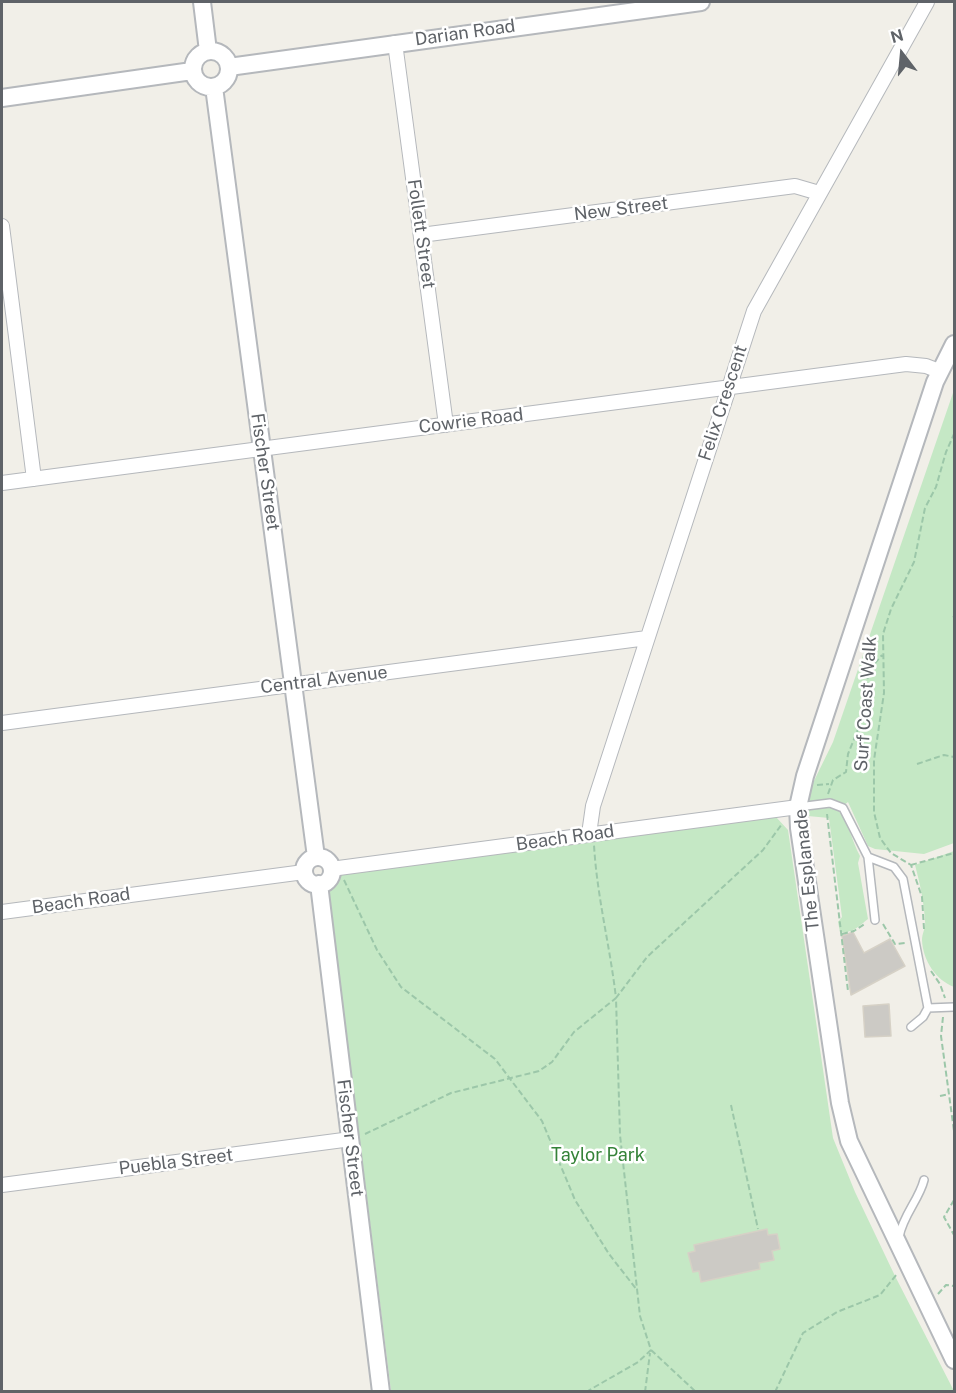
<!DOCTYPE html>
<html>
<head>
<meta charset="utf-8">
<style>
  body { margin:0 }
  #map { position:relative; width:956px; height:1393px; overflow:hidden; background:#f1efe8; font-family:"Public Sans",sans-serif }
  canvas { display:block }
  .frame { position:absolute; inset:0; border:3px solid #5f6368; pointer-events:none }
  .north { position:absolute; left:872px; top:24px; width:60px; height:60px; -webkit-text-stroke:4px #fff; paint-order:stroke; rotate:344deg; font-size:16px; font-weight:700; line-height:24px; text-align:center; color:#5f6368 }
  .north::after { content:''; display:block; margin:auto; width:21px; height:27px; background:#5f6368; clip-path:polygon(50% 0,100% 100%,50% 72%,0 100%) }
</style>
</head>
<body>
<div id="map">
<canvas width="956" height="1393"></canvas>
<div class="frame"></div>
<div class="north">N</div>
</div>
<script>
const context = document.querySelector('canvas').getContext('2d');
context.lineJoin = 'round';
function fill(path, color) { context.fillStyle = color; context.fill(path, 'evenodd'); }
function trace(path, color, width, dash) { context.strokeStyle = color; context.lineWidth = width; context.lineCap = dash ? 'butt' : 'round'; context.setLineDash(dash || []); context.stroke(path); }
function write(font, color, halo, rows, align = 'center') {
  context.font = font + ' "Public Sans",sans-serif'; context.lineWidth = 5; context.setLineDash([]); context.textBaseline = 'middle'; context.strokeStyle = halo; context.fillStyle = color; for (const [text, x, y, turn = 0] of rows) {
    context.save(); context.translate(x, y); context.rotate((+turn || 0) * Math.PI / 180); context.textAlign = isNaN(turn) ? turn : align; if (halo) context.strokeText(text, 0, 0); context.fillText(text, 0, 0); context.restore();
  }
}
fill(new Path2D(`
  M954,390V843L924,854L875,849L868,846L848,802L838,810C849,822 852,842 860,856L858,863L868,919C859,926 852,934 840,932L838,922L842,917L829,818L808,816L811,787L833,742Z
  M776,817L788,830L833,1138L855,1192L895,1276L954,1391H391L328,886L340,873Z
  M954,851V987C936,980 923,961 922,940C922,933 926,928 925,921C924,902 920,884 915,865Z`), '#c5e8c5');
const building = new Path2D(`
  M853,932L864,953L890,939L905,966L851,995L842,936Z
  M889,1004L891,1036L865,1037L863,1006Z
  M767,1229L768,1235L777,1234L780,1249L772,1251L774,1260L759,1263L760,1269L701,1282L699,1271L693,1272L688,1253L695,1251L694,1245Z`);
fill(building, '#cccac5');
trace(building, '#d6d1c6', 1.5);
const service = new Path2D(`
  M798,807L830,803L843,808L868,857L894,867L903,879L928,1008L923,1017L911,1027
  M868,857L875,920
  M928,1008L954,1007
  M899,1237C903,1215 919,1200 924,1180`);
const minor = new Path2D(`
  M395,43L446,425
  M2,226L34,479
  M421,235L795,186L819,193
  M2,483L906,364L926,366L939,371
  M2,723L647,638
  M589,834L593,806L754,311L927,2
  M331,869L798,807
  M2,912L304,872
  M2,1185L351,1139`);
const tertiary = new Path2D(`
  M202,2L208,51
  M193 69a18 18 0 1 1 36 0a18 18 0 1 1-36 0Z
  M229,67L701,2
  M214,87L316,857
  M2,98L192,71
  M954,344L935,382L805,776L798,807L799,828L840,1103L849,1141L954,1360
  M304 871a14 14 0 1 1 28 0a14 14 0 1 1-28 0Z
  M319,884L381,1392`);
trace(service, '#b5b8bc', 10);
trace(minor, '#b5b8bc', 16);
trace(tertiary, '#b5b8bc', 20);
trace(new Path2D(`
  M953,616L954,617
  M917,764L944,755L954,757
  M817,785L829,784
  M828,794L833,780L846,772L848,754L859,727L869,670L882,655
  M827,814L848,991
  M911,865L954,853
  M344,880L377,950L401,987L495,1059L542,1121L575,1200L609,1254L637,1290
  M883,924L895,944L905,943
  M924,929L922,897L911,865L891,853L880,838L874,812V760L884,693L883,634L891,609L914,562L925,508L936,487L946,452L954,434
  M842,934L854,931L866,923
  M931,971L940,984L945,998
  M943,1017L941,1036L954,1131
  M940,1096L949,1094
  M731,1105L758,1229
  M365,1134L451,1093L539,1071L552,1062L574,1032L616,998C610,946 597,897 594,845
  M954,1200L944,1217L954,1235
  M938,1294L946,1285L954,1286
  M651,1350L696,1392
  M586,1392L638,1362L651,1350L640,1316L620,1135L616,998L647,957L763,850L782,824
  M645,1392L650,1353
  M775,1392L803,1333L837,1312L880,1295L897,1274`), '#9cc7a9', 2, [6, 3]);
trace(service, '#fff', 7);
trace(minor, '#fff', 14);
trace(tertiary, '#fff', 16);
write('18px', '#5f6368', '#fff', [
  ["Darian Road",465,33,-8],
  ["New Street",621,209,-7],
  ["Follett Street",421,234,82],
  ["Felix Crescent",723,403,-72],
  ["Cowrie Road",471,421,-7],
  ["Fischer Street",265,472,82],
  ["Central Avenue",324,680,-7],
  ["Surf Coast Walk",866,704,-86],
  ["Beach Road",565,838,-8],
  ["The Esplanade",807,870,-96],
  ["Beach Road",81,901,-8],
  ["Fischer Street",350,1138,83],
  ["Puebla Street",176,1162,-7]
]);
write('18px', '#348238', '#fff', [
  ["Taylor Park",598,1155]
]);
</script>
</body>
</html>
